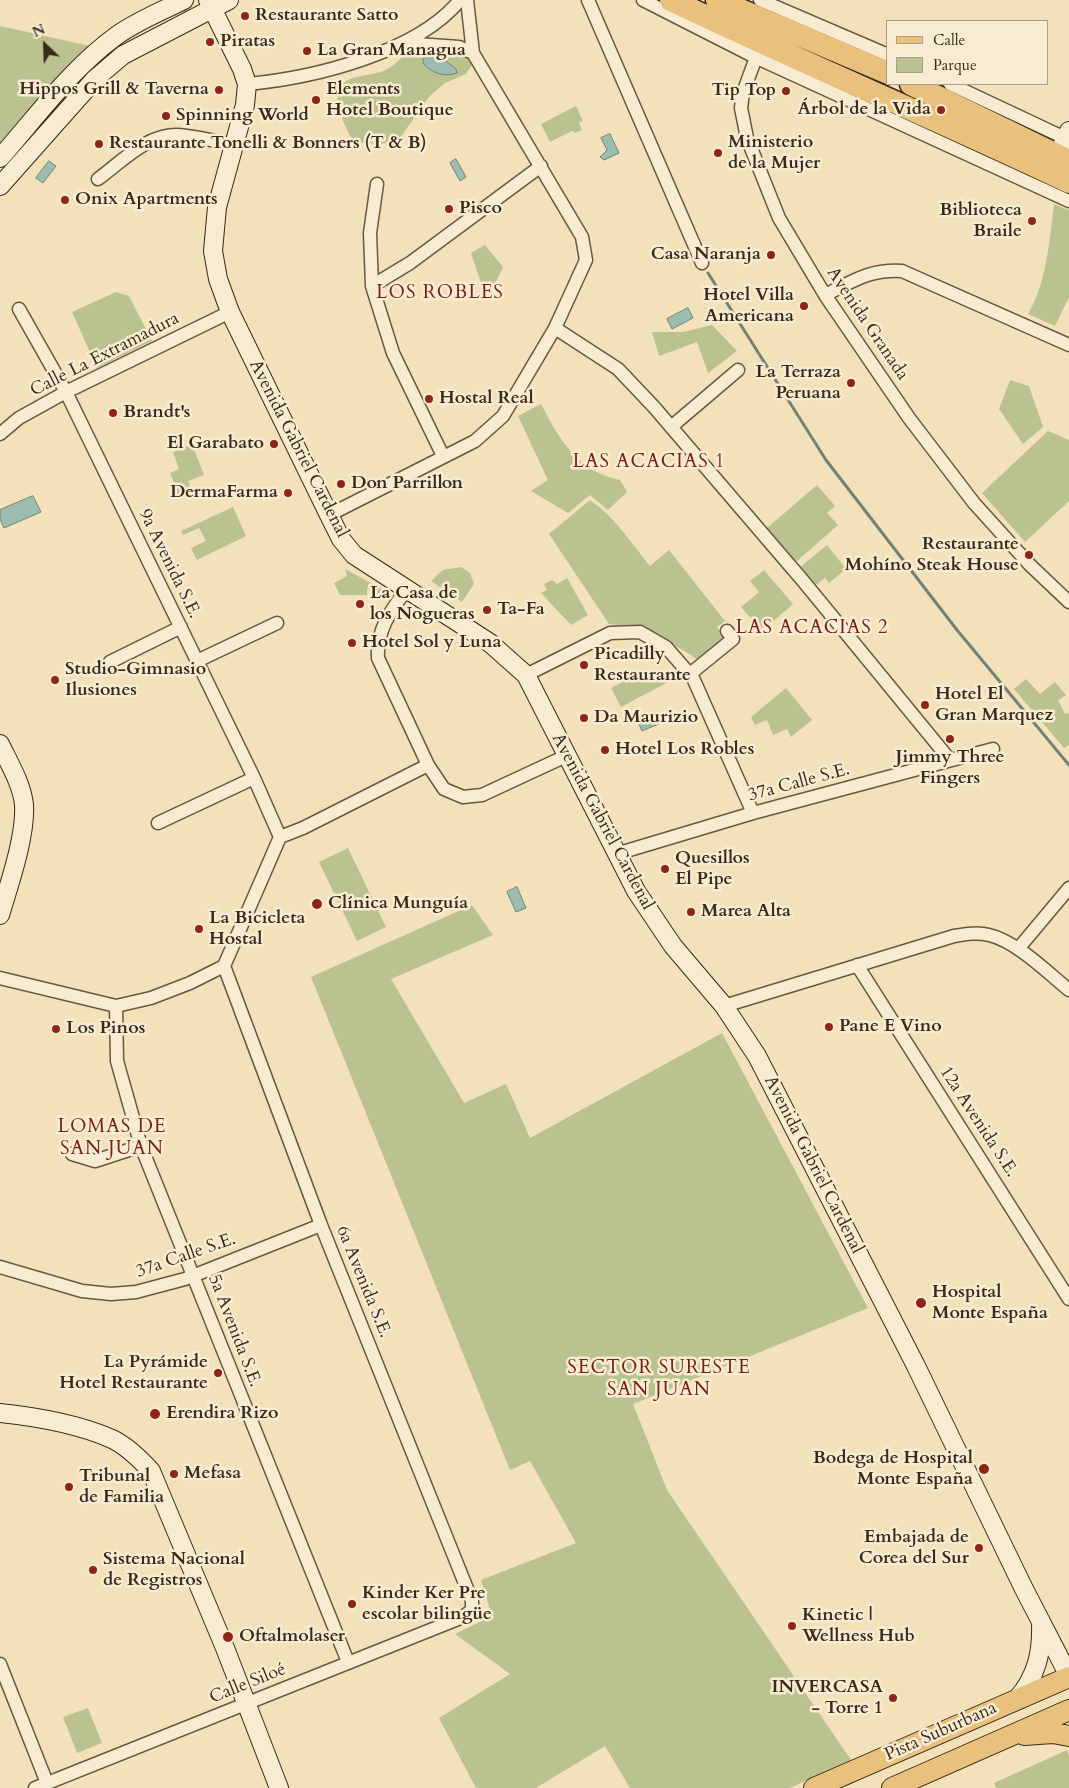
<!DOCTYPE html>
<html>
<head>
<meta charset="utf-8">
<style>
  body { margin:0 }
  #map { position:relative; width:1069px; height:1788px; overflow:hidden; background:#f2e1b9; font-family:Cardo,serif }
  canvas { display:block }
  .legend { position:absolute; left:886px; top:20px; width:162px; height:65px; box-sizing:border-box; background:#f7ecd2; border:1px solid #ab9e88; margin:0; padding:6px 9px; list-style:none; font-size:15px; color:#392a1a }
  .legend li { display:flex; align-items:center; gap:10px; height:25px }
  .legend b { width:25px; border:1px solid #ab9e88 }
  .north { position:absolute; left:20px; top:20px; width:50px; height:50px; -webkit-text-stroke:4px #f7ecd2; paint-order:stroke; rotate:336deg; font-size:14px; font-weight:700; line-height:20px; text-align:center; color:#392a1a }
  .north::after { content:''; display:block; margin:auto; width:18px; height:22px; background:#392a1a; clip-path:polygon(50% 0,100% 100%,50% 72%,0 100%) }
</style>
</head>
<body>
<div id="map">
<canvas width="1069" height="1788"></canvas>
<ul class="legend">
<li><b style="height:6px;background:#e9c07c"></b>Calle</li>
<li><b style="height:14px;background:#bac390"></b>Parque</li>
</ul>
<div class="north">N</div>
</div>
<script>
const context = document.querySelector('canvas').getContext('2d');
context.lineJoin = 'round';
function fill(path, color) { context.fillStyle = color; context.fill(path, 'evenodd'); }
function trace(path, color, width, dash) { context.strokeStyle = color; context.lineWidth = width; context.lineCap = dash ? 'butt' : 'round'; context.setLineDash(dash || []); context.stroke(path); }
function write(font, color, halo, rows, align = 'center') {
  context.font = font + ' Cardo,serif'; context.lineWidth = 5; context.setLineDash([]); context.textBaseline = 'middle'; context.strokeStyle = halo; context.fillStyle = color; for (const [text, x, y, turn = 0] of rows) {
    context.save(); context.translate(x, y); context.rotate((+turn || 0) * Math.PI / 180); context.textAlign = isNaN(turn) ? turn : align; if (halo) context.strokeText(text, 0, 0); context.fillText(text, 0, 0); context.restore();
  }
}
fill(new Path2D(`
  M0,26L90,46L67,68L0,145Z
  M459,48L472,60V65L466,74L445,83L430,96L399,139L381,144L353,142L343,121L336,92C347,71 373,79 391,67C400,61 404,52 416,50C430,48 445,49 459,48Z
  M576,106L583,121L579,123L582,130L575,133L572,131L550,142L541,124Z
  M1054,204L1069,210V297L1055,326L1028,314C1046,285 1050,238 1054,204Z
  M485,245L503,267L489,296L485,295L471,253Z
  M116,292L129,296L152,341L97,368L72,312Z
  M712,325L737,351L708,373L697,342L659,356L652,332H683Z
  M1010,380L1029,386L1043,427L1023,444L999,409Z
  M541,404C559,439 578,472 620,480L627,492L608,510L590,495L568,513L531,491L548,480L518,416Z
  M1048,431L1069,440V501L1025,542L982,493Z
  M192,444L204,475L188,481L192,492L175,499L170,487L175,484L170,473L179,469L173,452Z
  M817,485L835,506L827,513L838,525L796,562L767,528Z
  M590,500C614,516 632,544 650,566L669,550L725,621L717,627L726,639L698,660C671,641 642,627 609,624L549,534Z
  M233,507L246,536L197,560L191,548L206,541L199,528L183,535L181,531Z
  M827,545L846,569L829,583L825,578L813,587L798,569Z
  M461,567L470,573L474,584L462,602L431,581L443,570Z
  M345,569L384,590L382,597L367,588V595H340L334,583L347,576Z
  M764,570L793,604L762,631L741,607L759,592L750,581Z
  M567,578L588,615L571,625L541,593L547,590L544,584L552,580L557,584Z
  M647,669L652,679L667,671L672,680L621,707L611,688Z
  M1026,679L1040,694L1055,682L1066,695L1058,700L1065,714L1069,713V745L1064,748L1014,689Z
  M786,688L812,720L791,737L787,729L773,735L767,720L755,725L751,717Z
  M348,848L386,927L357,941L319,862Z
  M472,905L493,935L391,979L464,1103L506,1084L530,1138L722,1033L868,1308L633,1404L667,1490L851,1760L790,1788H630L605,1746L536,1788H476L439,1718L510,1674L455,1634L492,1616L481,1580L576,1543L530,1461L510,1470L311,977Z
  M88,1708L102,1743L77,1753L63,1717Z
  M1067,1750L1069,1756V1788H996L994,1783Z`), '#bac390');
const water = new Path2D(`
  M428,57L442,58L456,69L457,73C445,78 430,72 423,63V59Z
  M610,134L619,153L604,160L600,157L607,150L601,138Z
  M456,159L466,177L460,181L450,163Z
  M49,161L56,166L43,183L36,178Z
  M688,308L693,318L672,329L667,319Z
  M33,496L41,512L4,528L0,519V510Z
  M659,713L663,722L642,731L638,722Z
  M517,887L526,908L516,912L507,892Z`);
fill(water, '#9bbdb1');
trace(water, '#748275', 1);
trace(new Path2D(`
  M708,273L826,460L957,630L1069,765`), '#748275', 3);
const street = new Path2D(`
  M588,0L702,263
  M643,0L755,57L1069,201
  M760,0L888,55
  M763,38L743,93L741,108L747,138L779,218L825,295L909,418L974,503L1030,565L1069,602
  M403,43L459,47L473,53
  M247,84C313,78 417,53 460,0
  M950,84L1069,140
  M98,179C120,163 148,133 178,135C197,136 217,142 235,145
  M372,286L370,233L377,184
  M825,295C853,281 870,269 902,271L1069,345
  M19,309L66,392L254,778L280,837
  M555,328L618,369L654,407L804,582L950,760
  M671,427L738,370
  M0,434L19,418L66,392L230,312
  M443,456L393,353L372,286L410,263L541,166
  M329,515L475,441L503,416L555,328L586,260L582,237L473,53L467,0
  M407,589C391,610 376,631 378,658L428,765L444,789L463,797L482,795L566,756
  M197,661L277,623
  M110,662L181,627
  M690,674L733,639L727,631
  M526,675L610,633L640,632L666,647L693,678L753,813
  M158,823L254,778
  M616,854L753,813L993,749
  M1018,949L1069,888
  M857,965L1069,1299
  M224,966L280,837L303,828L428,765
  M0,978L116,1006L151,998L190,983L224,966
  M116,1006L117,1061L141,1146L348,1662
  M724,1006L954,936C966,934 978,932 989,935C1016,941 1048,973 1069,990
  M72,1154L95,1161L141,1146
  M0,1267L82,1291L111,1294L136,1292L185,1279L321,1225
  M0,1664L47,1783
  M35,1788L463,1617L472,1610V1601L321,1225L224,966`);
const secondary = new Path2D(`
  M208,0L242,69L247,84L245,105L217,207L213,251L218,279L230,312L329,515L341,539L354,555L490,643L526,675L636,891L673,946L724,1006L757,1056L916,1366L1023,1587L1069,1676
  M0,158C37,116 71,69 116,36C137,21 162,11 184,0
  M1053,166L1069,131
  M0,186L95,79L123,55L229,0
  M0,744C9,763 22,784 24,805C26,836 9,885 0,915
  M0,1413C38,1417 78,1424 112,1439C127,1446 140,1459 151,1471L225,1648L279,1788
  M1017,1699C1037,1676 1042,1652 1041,1623`);
const primary = new Path2D(`
  M1024,1735L1053,1733L1069,1736
  M814,1788L1069,1677
  M892,1788L1069,1710`);
const highway = new Path2D(`
  M671,0C803,63 937,119 1069,182
  M717,0L888,73
  M911,84L1069,161`);
trace(street, '#675842', 15);
trace(secondary, '#392a1a', 20);
trace(primary, '#392a1a', 22);
trace(highway, '#392a1a', 25);
trace(street, '#f7ecd2', 12);
trace(secondary, '#f7ecd2', 18);
trace(primary, '#e9c07c', 20);
trace(highway, '#e9c07c', 22);
for (const [x, y, r, color] of [
  [245,16,5,"#8f2418"],
  [210,42,5,"#8f2418"],
  [307,51,5,"#8f2418"],
  [219,90,5,"#8f2418"],
  [786,91,5,"#8f2418"],
  [316,100,5,"#8f2418"],
  [941,110,5,"#8f2418"],
  [166,116,5,"#8f2418"],
  [99,144,5,"#8f2418"],
  [718,153,5,"#8f2418"],
  [65,200,5,"#8f2418"],
  [449,209,5,"#8f2418"],
  [1032,221,5,"#8f2418"],
  [771,255,5,"#8f2418"],
  [804,306,5,"#8f2418"],
  [851,383,5,"#8f2418"],
  [429,399,5,"#8f2418"],
  [113,413,5,"#8f2418"],
  [274,444,5,"#8f2418"],
  [341,484,5,"#8f2418"],
  [288,493,5,"#8f2418"],
  [1029,555,5,"#8f2418"],
  [360,604,5,"#8f2418"],
  [487,610,5,"#8f2418"],
  [352,643,5,"#8f2418"],
  [584,665,5,"#8f2418"],
  [55,680,5,"#8f2418"],
  [925,705,5,"#8f2418"],
  [584,718,5,"#8f2418"],
  [950,739,5,"#8f2418"],
  [605,750,5,"#8f2418"],
  [665,869,5,"#8f2418"],
  [317,904,6,"#8f2418"],
  [691,912,5,"#8f2418"],
  [199,929,5,"#8f2418"],
  [829,1027,5,"#8f2418"],
  [56,1029,5,"#8f2418"],
  [921,1303,6,"#8f2418"],
  [218,1373,5,"#8f2418"],
  [155,1414,6,"#8f2418"],
  [984,1469,6,"#8f2418"],
  [174,1474,5,"#8f2418"],
  [69,1487,5,"#8f2418"],
  [979,1548,5,"#8f2418"],
  [93,1570,5,"#8f2418"],
  [352,1604,5,"#8f2418"],
  [792,1626,5,"#8f2418"],
  [228,1637,6,"#8f2418"],
  [893,1698,5,"#8f2418"]
]) { const dot = new Path2D(); dot.arc(x, y, r, 0, 2 * Math.PI); context.fillStyle = color; context.fill(dot); trace(dot, '#f7ecd2', 2); }
write('bold 18px', '#392a1a', '#f7ecd2', [
  ["Restaurante Satto",255,16],
  ["Piratas",220,42],
  ["La Gran Managua",317,51],
  ["Hippos Grill & Taverna",209,90,"right"],
  ["Elements",326,90],
  ["Hotel Boutique",326,111],
  ["Tip Top",776,91,"right"],
  ["Árbol de la Vida",931,110,"right"],
  ["Spinning World",176,116],
  ["Ministerio",728,143],
  ["de la Mujer",728,164],
  ["Restaurante Tonelli & Bonners (T & B)",109,144],
  ["Onix Apartments",75,200],
  ["Pisco",459,209],
  ["Biblioteca",1022,211,"right"],
  ["Braile",1022,232,"right"],
  ["Casa Naranja",761,255,"right"],
  ["Hotel Villa",794,296,"right"],
  ["Americana",794,317,"right"],
  ["La Terraza",841,373,"right"],
  ["Peruana",841,394,"right"],
  ["Hostal Real",439,399],
  ["Brandt's",123,413],
  ["El Garabato",264,444,"right"],
  ["Don Parrillon",351,484],
  ["DermaFarma",278,493,"right"],
  ["Restaurante",1019,545,"right"],
  ["Mohíno Steak House",1019,566,"right"],
  ["La Casa de",370,594],
  ["los Nogueras",370,615],
  ["Ta-Fa",497,610],
  ["Hotel Sol y Luna",362,643],
  ["Picadilly",594,655],
  ["Restaurante",594,676],
  ["Studio-Gimnasio",65,670],
  ["Ilusiones",65,691],
  ["Hotel El",935,695],
  ["Gran Marquez",935,716],
  ["Da Maurizio",594,718],
  ["Hotel Los Robles",615,750],
  ["Jimmy Three",950,758,"center"],
  ["Fingers",950,779,"center"],
  ["Quesillos",675,859],
  ["El Pipe",675,880],
  ["Clínica Munguía",328,904],
  ["Marea Alta",701,912],
  ["La Bicicleta",209,919],
  ["Hostal",209,940],
  ["Pane E Vino",839,1027],
  ["Los Pinos",66,1029],
  ["Hospital",932,1293],
  ["Monte España",932,1314],
  ["La Pyrámide",208,1363,"right"],
  ["Hotel Restaurante",208,1384,"right"],
  ["Erendira Rizo",166,1414],
  ["Bodega de Hospital",973,1459,"right"],
  ["Monte España",973,1480,"right"],
  ["Mefasa",184,1474],
  ["Tribunal",79,1477],
  ["de Familia",79,1498],
  ["Embajada de",969,1538,"right"],
  ["Corea del Sur",969,1559,"right"],
  ["Sistema Nacional",103,1560],
  ["de Registros",103,1581],
  ["Kinder Ker Pre",362,1594],
  ["escolar bilingüe",362,1615],
  ["Kinetic |",802,1616],
  ["Wellness Hub",802,1637],
  ["Oftalmolaser",239,1637],
  ["INVERCASA",883,1688,"right"],
  ["- Torre 1",883,1709,"right"]
], 'left');
write('18px', '#392a1a', '#f7ecd2', [
  ["Avenida Granada",867,324,56],
  ["Calle La Extramadura",105,355,-27],
  ["Avenida Gabriel Cardenal",298,449,63],
  ["9a Avenida S.E.",169,564,64],
  ["37a Calle S.E.",799,783,-15],
  ["Avenida Gabriel Cardenal",602,822,62],
  ["12a Avenida S.E.",978,1122,57],
  ["Avenida Gabriel Cardenal",813,1165,63],
  ["37a Calle S.E.",186,1256,-19],
  ["6a Avenida S.E.",363,1282,68],
  ["5a Avenida S.E.",234,1331,69],
  ["Calle Siloé",248,1684,-22],
  ["Pista Suburbana",941,1732,-24]
]);
context.letterSpacing = '1px';
write('19px', '#7a1f14', '#f7ecd2', [
  ["LOS ROBLES",440,294],
  ["LAS ACACIAS 1",649,463],
  ["LAS ACACIAS 2",812,629],
  ["LOMAS DE",112,1128],
  ["SAN JUAN",112,1150],
  ["SECTOR SURESTE",659,1369],
  ["SAN JUAN",659,1391]
]);
context.letterSpacing = '0px';
</script>
</body>
</html>
